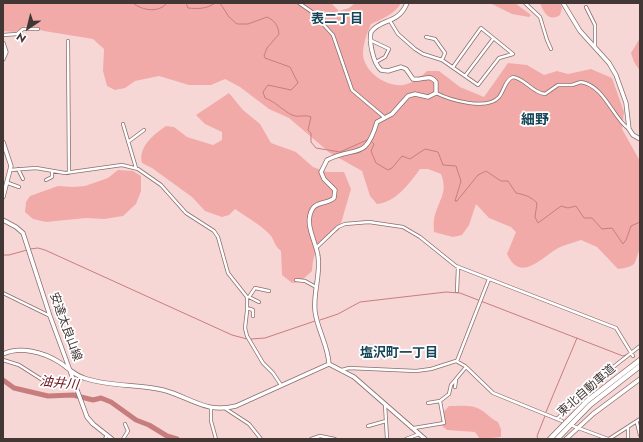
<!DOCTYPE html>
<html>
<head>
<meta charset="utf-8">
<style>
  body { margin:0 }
  #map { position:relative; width:643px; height:442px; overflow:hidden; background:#f7d7d6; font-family:Jost,sans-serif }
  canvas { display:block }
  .frame { position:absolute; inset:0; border:4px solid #433736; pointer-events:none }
  .north { position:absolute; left:8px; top:8px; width:40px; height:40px; -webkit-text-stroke:3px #fff; paint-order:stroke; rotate:215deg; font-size:11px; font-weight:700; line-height:16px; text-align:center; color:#433736 }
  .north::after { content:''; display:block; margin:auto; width:14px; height:18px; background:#433736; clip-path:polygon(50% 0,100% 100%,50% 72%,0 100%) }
</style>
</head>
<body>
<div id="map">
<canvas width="643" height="442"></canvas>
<div class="frame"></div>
<div class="north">N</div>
</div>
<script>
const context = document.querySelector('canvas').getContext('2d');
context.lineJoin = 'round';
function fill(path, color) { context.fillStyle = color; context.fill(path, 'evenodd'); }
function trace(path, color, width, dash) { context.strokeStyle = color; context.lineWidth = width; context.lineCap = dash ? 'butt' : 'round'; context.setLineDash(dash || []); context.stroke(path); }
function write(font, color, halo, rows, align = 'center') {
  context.font = font + ' Jost,"Noto Sans JP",sans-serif'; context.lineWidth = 3.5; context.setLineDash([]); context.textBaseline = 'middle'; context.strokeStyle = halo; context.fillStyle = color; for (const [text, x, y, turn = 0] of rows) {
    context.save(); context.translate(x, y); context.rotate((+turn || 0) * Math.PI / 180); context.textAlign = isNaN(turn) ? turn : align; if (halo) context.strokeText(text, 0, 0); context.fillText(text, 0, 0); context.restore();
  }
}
fill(new Path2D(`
  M3,3H331L339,11L349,8L355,3H401C395,14 382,19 371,24C367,33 363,44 363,54C364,72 386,87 403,85C413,83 420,78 427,71H439L460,87L484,97L508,63L527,65L544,75L557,71L568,74L591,69L612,78L624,112L622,129L640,161V249C633,264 639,266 618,269L597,247L581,240C573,243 562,245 555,250C539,260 520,282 507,254L516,232L511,227L489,218L476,204L469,225L462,235L453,237L434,232C434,228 433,224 434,220C437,201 449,194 441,174L428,169H420C410,183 395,203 377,204L370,196L362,171L330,153L289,118L269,109L240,87L225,79L211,85H189L159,76L135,81L125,88L115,90L107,86L103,71L104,49L93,39L44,31L26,26L15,32L3,31Z
  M490,3H515L531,15L529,17L512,14Z
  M540,3H560L562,8L560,15C549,22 544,13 540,3Z
  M640,38V71L634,62L631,53Z
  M229,93L243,110L260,124L271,143L296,152L313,167L327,172H344L351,189L339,230C319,242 314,247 312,271L300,282L292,283L282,275L281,251C274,245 275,242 271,236C264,227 245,216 235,209L229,215L222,217L205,211L192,197L152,168L142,163C138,147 153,135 166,126L174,127L187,137L213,145L222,140V132L205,124L196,115Z
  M118,170L133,171L141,176V191L136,204L123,216L104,219L86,218L46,222L33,219L25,212L26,202L30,196L58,186L73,187L85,186L108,178Z
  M449,406C459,406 473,404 481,410C488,414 491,419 498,422L501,429V437L480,439L475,432L447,430L441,425V415Z`), '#f2aaa8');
trace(new Path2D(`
  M133,3C143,11 159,13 167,3
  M186,3L188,8C198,9 207,9 215,3
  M220,3L229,17L237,24H248L267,17C275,21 278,25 279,34L267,48L264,56L265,58L290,67L298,83L291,90L268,85L263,92L265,98C276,102 282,110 292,115C298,118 305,114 311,117L308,130L311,133V142L316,148L340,152L367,140
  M372,142L374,144L371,151L376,163L388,170L392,168L402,156L410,159L425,149L438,152L443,165L456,166L461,181L455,201H457L478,175L486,171L501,181H508L516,193C525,195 530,196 537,203L535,217L538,223L561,206L568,208L576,206L584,218H592L602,229L612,228L623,244L626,240L631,226L640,222
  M30,249L38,248L45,250L232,335L247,339
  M3,255H9L27,250
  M320,320L338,314L360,302L446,292L460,293L623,356L626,355
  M251,339L265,338L315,321
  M546,412L577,338
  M538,439L537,436L545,416`), '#c77d7d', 1);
trace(new Path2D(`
  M3,380L14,388L48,396L73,395L93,400L101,398L111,402L136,420L149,425L167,436L177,439`), '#c77d7d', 5);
const street = new Path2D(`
  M299,3L312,12L333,35L352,90L384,117
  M525,3L540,17L547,40L551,49
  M586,7L595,25V47
  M390,21L398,34L415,49L423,54L442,60L478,85L499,58L513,54L481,28L453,67
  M3,35L17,34L23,29H38
  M426,37L435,39L445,53L442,60
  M370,40L389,49L385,57L376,62
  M68,41L69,173
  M465,76L493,39
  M436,93C450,100 487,111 499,97C504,91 505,80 513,77C526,79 532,93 545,94L558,85H572L581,82C605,86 613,119 629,129
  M123,124L136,168
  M128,142L144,130
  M18,169L23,179
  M10,170L36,168L65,173L122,165L138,169L161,185L186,213L214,231L218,237L228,273L247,297V311L245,328L247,336L263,363L273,373L281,385
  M46,180L52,177V172
  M8,183L19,187
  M317,247L338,227L345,224L369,222L403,227L420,237L456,266L616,328L633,356
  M296,280L305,281L316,287
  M457,291L458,267
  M3,293L50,316
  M249,297L255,288L269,291
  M249,297L259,302
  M247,308L253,310V316
  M3,360L19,365L41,379L74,382
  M457,361L489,279
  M342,370L349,368L416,371L431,369L456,361L465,366L493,393L562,421
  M455,387L456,380
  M428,403L440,401
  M385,404L387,439
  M211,408V421L216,439
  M226,409L249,424L261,439
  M557,419L598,379L640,346
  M637,423L640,435
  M368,426L386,421
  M573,426L608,439
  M414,428L444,423L440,401L449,394L451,385L466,367
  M628,428V439
  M105,439L107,435
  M123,439L128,431L125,424
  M311,439L320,436L335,439
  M406,439L419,434
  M609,439L640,419`);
const secondary = new Path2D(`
  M563,3L580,31L609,63L616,75L626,103L629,129L633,135L640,139
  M3,43L6,52L3,59
  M3,142L11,166L3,197
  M3,220L16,227L23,233L50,316L87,417L93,424L112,439
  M3,354C20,346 43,352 59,362C67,367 74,375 84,378C110,387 137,384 163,390C190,397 206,414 236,406L329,364L354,377L425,439
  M329,364C328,345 317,329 315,311C313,292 321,274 318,256C316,241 303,223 313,208C318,201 328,204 334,198L335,190L324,179L321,172L327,160C356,145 365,162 377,122L392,114L408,96L415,94L428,97L436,93V82C429,73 423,81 413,79L406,69L401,67L388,71L381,70C373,63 369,42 371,32C381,18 398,25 407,3
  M566,439L593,414L640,379`);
const highway = new Path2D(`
  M550,439L587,401L640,360
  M557,439L590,405L640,366`);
trace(street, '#8a6e6d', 4);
trace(secondary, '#8a6e6d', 5);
trace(highway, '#8a6e6d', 6);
trace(street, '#fff', 2.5);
trace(secondary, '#fff', 3.5);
trace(highway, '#fff', 4.5);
write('12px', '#433736', '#fff', [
  ["安達太良山線",65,327,70],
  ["東北自動車道",587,391,-41]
]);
write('bold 13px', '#164458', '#fff', [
  ["表二丁目",337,20],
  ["塩沢町一丁目",399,354]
]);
write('italic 13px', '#6a0f1b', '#fff', [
  ["油井川",59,384,6]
]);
write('bold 14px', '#164458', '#fff', [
  ["細野",535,121]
]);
</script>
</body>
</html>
